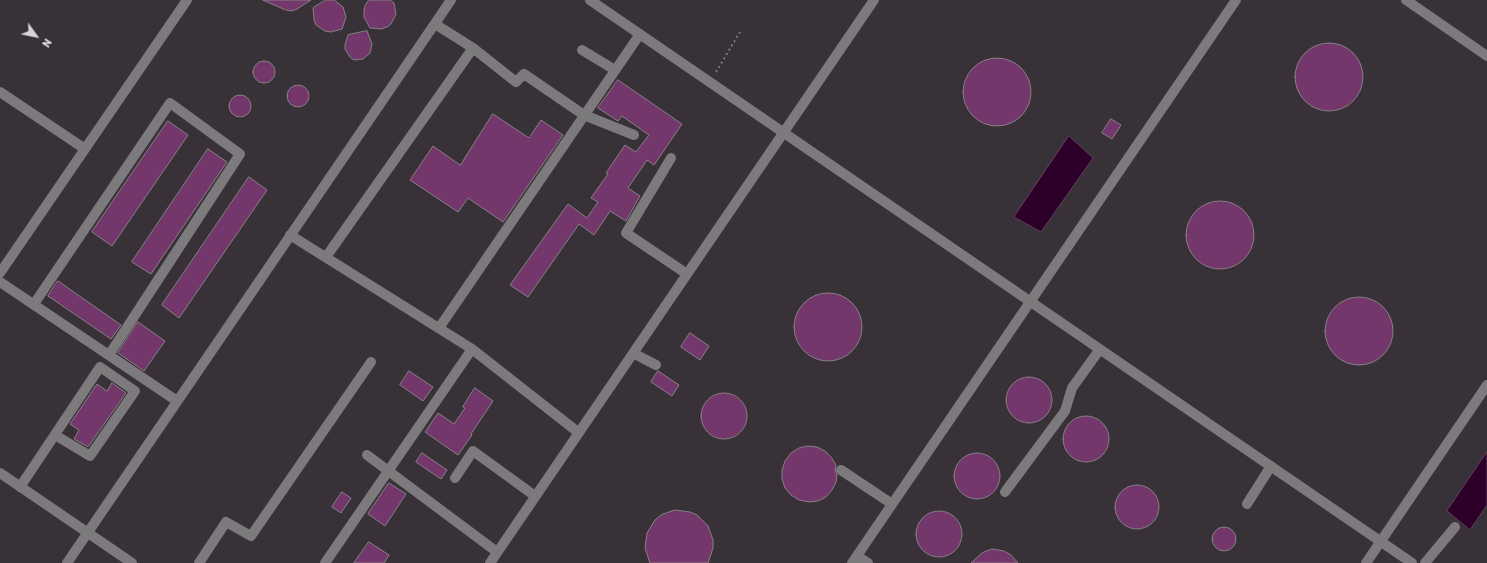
<!DOCTYPE html>
<html>
<head>
<meta charset="utf-8">
<style>
  body { margin:0 }
  #map { position:relative; width:1487px; height:563px; overflow:hidden; background:#2e2b2d; font-family:Rubik,sans-serif }
  canvas { display:block }
  .north { position:absolute; left:16px; top:16px; width:40px; height:40px; -webkit-text-stroke:3px #2e2b2d; paint-order:stroke; rotate:123deg; font-size:11px; font-weight:700; line-height:16px; text-align:center; color:#d7d5d6 }
  .north::after { content:''; display:block; margin:auto; width:14px; height:18px; background:#d7d5d6; clip-path:polygon(50% 0,100% 100%,50% 72%,0 100%) }
</style>
</head>
<body>
<div id="map">
<canvas width="1487" height="563"></canvas>
<div class="north">N</div>
</div>
<script>
const context = document.querySelector('canvas').getContext('2d');
context.lineJoin = 'round';
function fill(path, color) { context.fillStyle = color; context.fill(path, 'evenodd'); }
function trace(path, color, width, dash) { context.strokeStyle = color; context.lineWidth = width; context.lineCap = dash ? 'butt' : 'round'; context.setLineDash(dash || []); context.stroke(path); }
fill(new Path2D(`
  M0,0H1487V563H0Z`), '#393138');
const water = new Path2D(`
  M1069,136L1093,158L1041,232L1014,217Z
  M1487,452V505L1470,530L1447,511Z`);
fill(water, '#2c0028');
trace(water, '#5f405c', 1);
const building = new Path2D(`
  M263,0H311L297,9L292,11L286,10Z
  M326,0H334L343,7L346,17L342,29L331,32L325,31L316,25L314,20L313,8Z
  M369,0H390L394,3L396,14L391,24L387,27L381,29L370,28L364,17V11L365,6Z
  M367,31L372,44L370,53L363,59L354,60L350,57L345,49V45L348,35Z
  M1295 77a34 34 0 1 1 68 0a34 34 0 1 1-68 0Z
  M963 92a34 34 0 1 1 68 0a34 34 0 1 1-68 0Z
  M253 72a11 11 0 1 1 22 0a11 11 0 1 1-22 0Z
  M618,80L682,124L654,165L647,160L628,188L640,196L626,221L610,211L594,235L579,224L528,297L510,285L568,204L587,218L598,202L591,198L608,174L606,173L625,145L636,152L649,135L622,116L618,121L598,108Z
  M287 96a11 11 0 1 1 22 0a11 11 0 1 1-22 0Z
  M229 106a11 11 0 1 1 22 0a11 11 0 1 1-22 0Z
  M493,114L529,138L541,120L563,135L503,222L468,198L458,212L410,180L433,146L460,165Z
  M1111,119L1121,125L1112,139L1102,133Z
  M168,121L188,135L112,246L92,232Z
  M208,149L227,162L151,274L132,262Z
  M249,177L267,190L179,318L162,305Z
  M1186 235a34 34 0 1 1 68 0a34 34 0 1 1-68 0Z
  M58,281L121,325L111,339L48,296Z
  M794 327a34 34 0 1 1 68 0a34 34 0 1 1-68 0Z
  M1325 331a34 34 0 1 1 68 0a34 34 0 1 1-68 0Z
  M138,322L165,341L144,371L118,353Z
  M690,333L709,346L700,360L681,347Z
  M409,371L433,387L423,401L400,385Z
  M658,371L679,385L672,396L651,382Z
  M1006 400a23 23 0 1 1 46 0a23 23 0 1 1-46 0Z
  M112,383L126,393L88,447L74,439L79,430L70,424L97,384L107,391Z
  M475,388L493,401L471,434L472,435L458,455L425,432L438,413L454,424L465,408L463,407Z
  M701 416a23 23 0 1 1 46 0a23 23 0 1 1-46 0Z
  M1063 439a23 23 0 1 1 46 0a23 23 0 1 1-46 0Z
  M808,446L817,447L825,451L831,457L836,465L835,470L837,475L836,482L832,490L826,497L818,501L809,502L799,500L791,495L785,488L782,479V470L785,461L791,453L799,448Z
  M422,453L447,470L441,479L416,462Z
  M954 476a23 23 0 1 1 46 0a23 23 0 1 1-46 0Z
  M389,483L406,494L385,526L368,514Z
  M1115 507a22 22 0 1 1 44 0a22 22 0 1 1-44 0Z
  M342,492L351,498L341,513L332,507Z
  M675,510L690,512L697,515L708,526L713,540V548L708,563H650L645,548L647,533L655,520L661,515Z
  M916 534a23 23 0 1 1 46 0a23 23 0 1 1-46 0Z
  M1212 539a12 12 0 1 1 24 0a12 12 0 1 1-24 0Z
  M369,542L389,555L384,563H354Z
  M992,549L1004,551L1011,555L1018,563H971L982,553Z`);
fill(building, '#74376c');
trace(building, '#858184', 1);
trace(new Path2D(`
  M716,72L740,32`), '#7a7779', 2, [2, 3]);
trace(new Path2D(`
  M590,0L1412,563
  M1406,0L1487,56
  M473,48L516,82L524,74L584,115L634,135
  M582,50L615,70
  M0,92L85,149
  M671,158L626,233L687,274
  M290,235L472,349L325,563
  M326,257L473,48L435,24
  M0,273L187,0
  M0,282L177,401
  M34,304L170,103L240,154L109,355
  M439,328L640,34
  M472,349L579,433
  M633,353L656,365
  M367,455L497,552
  M841,470L892,504
  M0,473L132,563
  M455,478L473,451L535,496
  M20,487L100,367L135,391L90,456L55,435
  M1005,492L1065,411L1072,388L1100,349
  M1247,504L1271,466
  M857,556L868,563
  M67,563L451,0
  M199,563L226,522L251,536L371,362
  M490,563L874,0
  M852,563L1236,0
  M1366,563L1487,385
  M1425,563L1455,527`), '#7c7a7c', 10);
</script>
</body>
</html>
